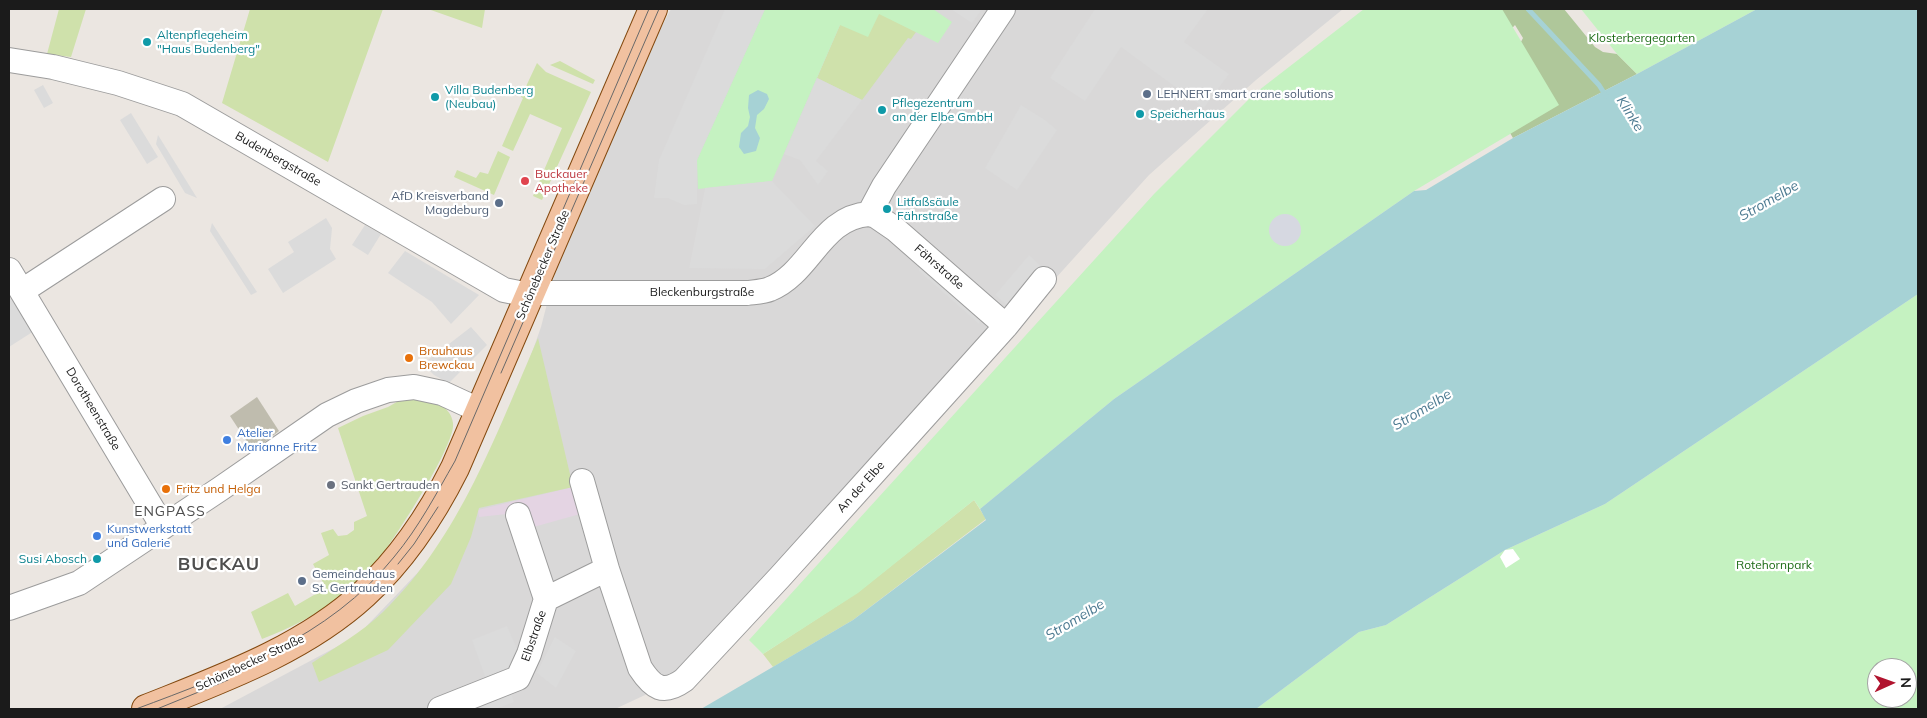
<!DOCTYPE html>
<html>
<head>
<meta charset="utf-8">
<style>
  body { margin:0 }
  #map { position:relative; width:1927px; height:718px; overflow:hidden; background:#ebe6e1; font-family:Mulish,sans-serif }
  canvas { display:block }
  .frame { position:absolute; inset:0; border:10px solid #1b1b1b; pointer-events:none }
  .north { position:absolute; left:1867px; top:658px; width:50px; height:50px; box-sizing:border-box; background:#fff; border:1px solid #a4a4a4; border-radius:50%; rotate:88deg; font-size:14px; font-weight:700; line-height:20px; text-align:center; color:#1b1b1b }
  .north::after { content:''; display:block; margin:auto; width:18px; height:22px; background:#b1142f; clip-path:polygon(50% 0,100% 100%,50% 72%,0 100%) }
</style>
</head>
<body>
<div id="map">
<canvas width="1927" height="718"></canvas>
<div class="frame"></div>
<div class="north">N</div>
</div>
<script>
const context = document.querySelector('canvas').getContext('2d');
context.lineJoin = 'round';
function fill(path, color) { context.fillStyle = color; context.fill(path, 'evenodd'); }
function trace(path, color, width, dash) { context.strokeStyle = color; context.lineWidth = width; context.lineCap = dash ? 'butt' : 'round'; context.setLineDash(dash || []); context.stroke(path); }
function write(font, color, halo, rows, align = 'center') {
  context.font = font + ' Mulish,sans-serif'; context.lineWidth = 4.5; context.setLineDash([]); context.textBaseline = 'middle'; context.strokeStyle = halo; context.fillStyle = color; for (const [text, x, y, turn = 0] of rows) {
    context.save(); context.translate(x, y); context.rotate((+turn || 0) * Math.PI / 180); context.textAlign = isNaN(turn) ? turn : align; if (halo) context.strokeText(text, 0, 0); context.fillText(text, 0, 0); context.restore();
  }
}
fill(new Path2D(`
  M671,9H1343L1256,80L1149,175L703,668L615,709H220L357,636L447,542L505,429L541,327L564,238L631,84Z`), '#d9d8d8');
fill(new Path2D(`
  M573,487L580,514L530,528L525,512L479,517L478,510Z`), '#e4d4e3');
fill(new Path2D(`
  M257,397L279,431L253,451L230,416Z`), '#bfbcae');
fill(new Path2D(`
  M59,9H86L71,57L47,54Z
  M250,9H383L328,162L222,103Z
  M428,9H485L482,28Z
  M879,13L916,32L911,39L908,38L862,100L817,78L840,25Z
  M560,61L595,80L593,84L550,65Z
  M537,63L546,72L591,92L542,200L533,196L562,128L530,114L513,151L502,146L523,98L521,97Z
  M498,151L510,157L494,195L454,177L457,170L476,178L480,172L488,174Z
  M538,338L573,487L479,508L471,537L451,584L388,650L319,682L312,663C336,647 362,632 383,612C460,537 496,434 538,338Z
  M420,396C434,402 451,406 453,423C457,446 377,567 358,586C352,591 345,595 339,599C313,616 291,628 262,639L251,612L288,593L295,606L326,588L313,564L329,555L321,533L333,529L338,536L347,535L354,530V522L367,516L338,428L363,416L388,407L402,399Z
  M974,500L986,519L853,620L773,667L763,654L858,592Z`), '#cfe1ab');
fill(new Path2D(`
  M1452,9H1564L1595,47L1603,52L1617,54L1637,74L1513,138L1500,116L1511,61L1523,38L1515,25L1501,40Z`), '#afc79a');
fill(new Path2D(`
  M765,9H933L952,22L938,43L879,14L868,37L840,25L772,181L698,189L697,160Z
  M1364,9H1502L1559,105L1414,191L1114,399L980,509L974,500L858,593L763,654L749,640L1154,194L1254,94Z
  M1581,9H1757L1637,74L1617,54Z
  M1918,294V709H1256L1359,632L1386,625L1505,550L1605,504ZM1877,668H1907V698H1877Z`), '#c5f2c1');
fill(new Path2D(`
  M725,9H765L697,160V204L684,205L668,198H654L659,160Z
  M951,9H982L972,23Z
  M1095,9H1208L1184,42L1229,74L1204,108L1121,47L1085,101L1050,78Z
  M817,78L862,100L816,161L828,171L818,185L800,160L784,154Z
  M43,85L53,103L44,108L34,90Z
  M1021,105L1045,120L1057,130L1017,190L985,168Z
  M131,113L158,157L147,164L120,120Z
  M158,135L197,198L185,193L156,144Z
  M772,181L815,226L765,269L689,268L705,188Z
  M326,218L332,228L330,249L336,259L283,293L268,269L294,252L288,242Z
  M212,223L257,292L251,295L210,231Z
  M365,225L381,234L368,255L352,245Z
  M405,251L479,295L451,324L432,302L388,273Z
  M1029,255L1055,279L1021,317L995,295Z
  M919,260L982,312L979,324L919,271Z
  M9,291L34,331L9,347Z
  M471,327L487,345L449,383L434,375L423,364Z
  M507,626L521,658L518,666L486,679L472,640Z
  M555,637L576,651L556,688L537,673Z
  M508,682L514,702L495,709H450Z`), '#dbdbdb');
fill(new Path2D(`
  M1269 230a16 16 0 1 1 32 0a16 16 0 1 1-32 0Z`), '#d6d8e1');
fill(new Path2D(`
  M1757,9H1918V294L1605,504L1505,550L1386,625L1359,632L1256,709H701L853,620L986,520L980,509L1114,399L1414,191L1426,190L1513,138L1637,74Z
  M758,90L767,94L769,99L764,109L757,115L755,128L760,138L756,151L744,154L739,147L741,133L748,126L750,117L748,108L749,95Z`), '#a6d2d5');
fill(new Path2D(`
  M1513,549L1520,559L1506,568L1500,557L1505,550Z`), '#fff');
trace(new Path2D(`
  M1528,9L1599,85L1606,96`), '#a6d2d5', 5);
const minor = new Path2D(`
  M9,60L53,67L118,83L182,104L504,290L519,293H747C754,292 763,292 770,289C810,273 821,217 869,214L884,186L1003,9
  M869,214L876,216L895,229L1006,326
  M9,270L163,527
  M22,291L163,199
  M582,481L607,569L640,668C653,688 663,695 684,680L780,577L872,475L1006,326L1044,279
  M546,599L607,569
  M9,608L79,583L220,489L327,415L356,401L388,390L414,387L442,393L481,411
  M440,709L518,678L529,654L546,599L518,515`);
const major = new Path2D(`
  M146,709C221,679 303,650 364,594C402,559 432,514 455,468L653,9`);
trace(minor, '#9c9c9c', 26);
trace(major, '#83490f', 30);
trace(minor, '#fff', 24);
trace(major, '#f1c1a0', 28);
trace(new Path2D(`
  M501,373L659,9
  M398,564L414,544L438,507
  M136,709C230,674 330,637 394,557C419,527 436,494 455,461L649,9
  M157,709L228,680`), '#696969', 1);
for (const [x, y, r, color] of [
  [147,42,5,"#0f9aa8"],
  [1147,94,5,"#5c6f8a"],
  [435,97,5,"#0f9aa8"],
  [882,110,5,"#0f9aa8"],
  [1140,114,5,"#0f9aa8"],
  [525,181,5,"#e0444e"],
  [499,203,5,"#5c6f8a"],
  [887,209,5,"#0f9aa8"],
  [409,358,5,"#e8710a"],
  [227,440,5,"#3f7fe0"],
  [331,485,5,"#6b7280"],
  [166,489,5,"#e8710a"],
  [97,536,5,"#3f7fe0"],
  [97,559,5,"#0f9aa8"],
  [302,581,5,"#5c6f8a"]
]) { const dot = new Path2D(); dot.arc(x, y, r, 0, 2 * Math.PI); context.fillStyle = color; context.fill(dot); trace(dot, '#fff', 2); }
write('12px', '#0d838f', '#fff', [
  ["Altenpflegeheim",157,35],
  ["\"Haus Budenberg\"",157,49],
  ["Villa Budenberg",445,90],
  ["(Neubau)",445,104],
  ["Pflegezentrum",892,103],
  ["an der Elbe GmbH",892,117],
  ["Speicherhaus",1150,114],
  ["Litfaßsäule",897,202],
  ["Fährstraße",897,216],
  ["Susi Abosch",87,559,"right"]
], 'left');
write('12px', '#1d6c16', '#fff', [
  ["Klosterbergegarten",1642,38],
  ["Rotehornpark",1774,565]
]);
write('12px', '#4e5e75', '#fff', [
  ["LEHNERT smart crane solutions",1157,94],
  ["AfD Kreisverband",489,196,"right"],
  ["Magdeburg",489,210,"right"],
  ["Gemeindehaus",312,574],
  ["St. Gertrauden",312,588]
], 'left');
write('12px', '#1b1b1b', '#fff', [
  ["Budenbergstraße",278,159,30],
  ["Schönebecker Straße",543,265,-67],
  ["Fährstraße",939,267,41],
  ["Bleckenburgstraße",702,292],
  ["Dorotheenstraße",93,409,59],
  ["An der Elbe",861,487,-48],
  ["Elbstraße",534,636,-71],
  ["Schönebecker Straße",250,663,-25]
]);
write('12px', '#be3a42', '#fff', [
  ["Buckauer",535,174],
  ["Apotheke",535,188]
], 'left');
write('12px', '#c56008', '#fff', [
  ["Brauhaus",419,351],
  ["Brewckau",419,365],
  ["Fritz und Helga",176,489]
], 'left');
write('12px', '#366cbe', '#fff', [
  ["Atelier",237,433],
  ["Marianne Fritz",237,447],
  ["Kunstwerkstatt",107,529],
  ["und Galerie",107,543]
], 'left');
write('12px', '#5b616d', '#fff', [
  ["Sankt Gertrauden",341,485]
], 'left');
write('italic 14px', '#4c7a91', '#fff', [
  ["Klinke",1630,114,58],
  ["Stromelbe",1769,201,-30],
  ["Stromelbe",1422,410,-31],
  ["Stromelbe",1075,620,-31]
]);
context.letterSpacing = '1px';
write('14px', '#4e4e4e', '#fff', [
  ["ENGPASS",170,512]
]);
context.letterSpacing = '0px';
context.letterSpacing = '1px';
write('bold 18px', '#4e4e4e', '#fff', [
  ["BUCKAU",219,565]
]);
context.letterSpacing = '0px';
</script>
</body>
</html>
